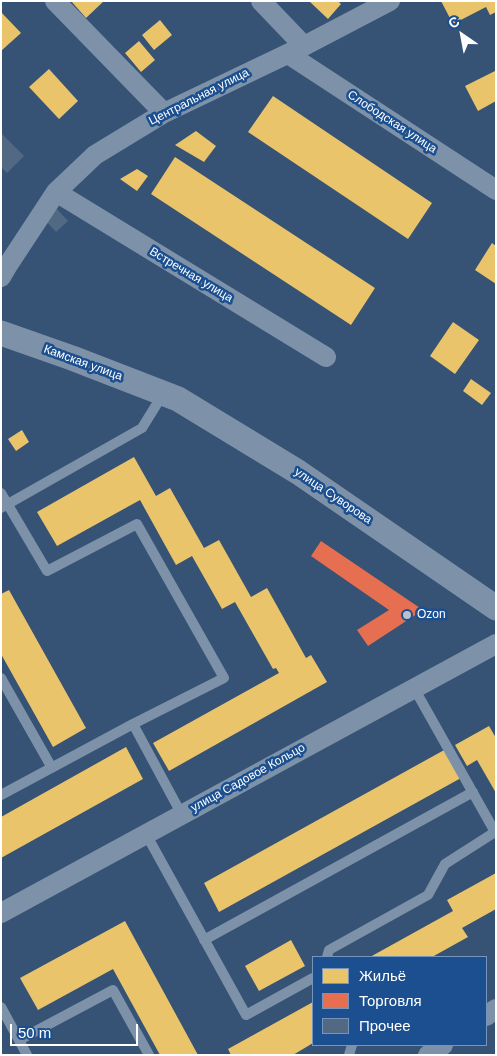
<!DOCTYPE html>
<html>
<head>
<meta charset="utf-8">
<style>
  body { margin:0 }
  #map { position:relative; width:497px; height:1056px; overflow:hidden; background:#365274; font-family:Helvetica,sans-serif }
  canvas { display:block }
  .frame { position:absolute; inset:0; border:2px solid #fff; pointer-events:none }
  .legend { position:absolute; left:312px; top:956px; width:175px; height:90px; box-sizing:border-box; background:#1b4f8f; border:1px solid #7695bc; margin:0; padding:6px 9px; list-style:none; font-size:15px; color:#fff }
  .legend li { display:flex; align-items:center; gap:10px; height:25px }
  .legend b { width:25px; border:1px solid #7695bc }
  .north { position:absolute; left:437px; top:10px; width:50px; height:50px; -webkit-text-stroke:4px #1b4f8f; paint-order:stroke; rotate:327deg; font-size:14px; font-weight:700; line-height:20px; text-align:center; color:#fff }
  .north::after { content:''; display:block; margin:auto; width:18px; height:22px; background:#fff; clip-path:polygon(50% 0,100% 100%,50% 72%,0 100%) }
  .scale { position:absolute; left:10px; top:1024px; width:128px; height:22px; box-sizing:border-box; border:2px solid #fff; border-top:0; padding-left:6px; font-size:15px; line-height:18px; white-space:nowrap; color:#fff; -webkit-text-stroke:4px #1b4f8f; paint-order:stroke }
</style>
</head>
<body>
<div id="map">
<canvas width="497" height="1056"></canvas>
<div class="frame"></div>
<ul class="legend">
<li><b style="height:14px;background:#e9c46a"></b>Жильё</li>
<li><b style="height:14px;background:#e76f51"></b>Торговля</li>
<li><b style="height:14px;background:#526984"></b>Прочее</li>
</ul>
<div class="north">С</div>
<div class="scale">50 m</div>
</div>
<script>
const context = document.querySelector('canvas').getContext('2d');
context.lineJoin = 'round';
function fill(path, color) { context.fillStyle = color; context.fill(path, 'evenodd'); }
function trace(path, color, width, dash) { context.strokeStyle = color; context.lineWidth = width; context.lineCap = dash ? 'butt' : 'round'; context.setLineDash(dash || []); context.stroke(path); }
function write(font, color, halo, rows, align = 'center') {
  context.font = font + ' Helvetica,sans-serif'; context.lineWidth = 5; context.setLineDash([]); context.textBaseline = 'middle'; context.strokeStyle = halo; context.fillStyle = color; for (const [text, x, y, turn = 0] of rows) {
    context.save(); context.translate(x, y); context.rotate((+turn || 0) * Math.PI / 180); context.textAlign = isNaN(turn) ? turn : align; if (halo) context.strokeText(text, 0, 0); context.fillText(text, 0, 0); context.restore();
  }
}
fill(new Path2D(`
  M71,1H104L86,18Z
  M309,1H338L341,4L328,19Z
  M441,1H496V12L490,15L486,7L453,24Z
  M1,12L21,33L1,51Z
  M160,20L172,35L154,50L142,35Z
  M139,41L155,60L141,72L125,53Z
  M49,69L78,101L59,119L29,87Z
  M495,71L496,101L478,111L465,86Z
  M273,96L432,203L408,239L248,132Z
  M196,131L216,146L204,162L175,145Z
  M175,157L375,288L351,325L151,194Z
  M137,169L148,176L137,191L120,179Z
  M492,243L496,246V284L475,270Z
  M453,322L479,340L455,374L430,356Z
  M471,379L491,393L482,405L463,391Z
  M22,430L29,442L16,451L8,439Z
  M134,457L156,496L170,488L204,548L219,540L251,597L267,588L306,658L311,655L327,682L169,771L153,743L279,673L276,668L273,669L235,602L222,609L192,556L176,565L140,500L57,546L37,512Z
  M9,590L86,728L53,747L1,654V594Z
  M489,726L496,738V793L477,760L467,766L455,745Z
  M126,747L143,779L1,858V817Z
  M446,749L461,778L219,912L204,883Z
  M496,873V909L462,928L468,937L432,957H370L453,911L447,900Z
  M125,921L198,1055H160L113,969L38,1010L20,978Z
  M291,940L305,966L259,991L245,966Z
  M313,1002V1043L293,1055H231L228,1049Z`), '#e9c46a');
fill(new Path2D(`
  M321,541L423,610L368,646L357,630L389,610L311,556Z`), '#e76f51');
fill(new Path2D(`
  M1,133L24,156L7,173L1,167Z
  M55,207L68,221L56,232L43,218Z`), '#526984');
trace(new Path2D(`
  M1,493L47,571L137,524L224,678L133,724L1,795
  M1,508L142,428L163,394
  M1,678L52,768
  M133,724L182,815
  M146,834L246,1015L313,978
  M204,940L473,792
  M327,957L329,950L428,895L445,864L495,832L414,688
  M1,1007L27,1055
  M19,1040L113,990L149,1055
  M349,1055L352,1045`), '#7d92a8', 10);
trace(new Path2D(`
  M55,1L164,113
  M261,1L304,46
  M288,54L496,190
  M56,192L326,357
  M1,277L8,265L56,192L95,155L164,113L304,46L390,1
  M1,913L496,644
  M486,1016L496,1009
  M428,1055L443,1045`), '#7d92a8', 20);
trace(new Path2D(`
  M1,333L72,358L178,399L298,472L496,608`), '#7d92a8', 25);
for (const [x, y, r, color] of [
  [407,615,5,"#b9c2ce"]
]) { const dot = new Path2D(); dot.arc(x, y, r, 0, 2 * Math.PI); context.fillStyle = color; context.fill(dot); trace(dot, '#1b4f8f', 2); }
write('12px', '#fff', '#1b4f8f', [
  ["Центральная улица",199,97,-27],
  ["Слободская улица",392,122,33],
  ["Встречная улица",191,275,31],
  ["Камская улица",83,363,20],
  ["улица Суворова",333,496,34],
  ["улица Садовое Кольцо",248,778,-29]
]);
write('12px', '#fff', '#1b4f8f', [
  ["Ozon",417,615]
], 'left');
</script>
</body>
</html>
